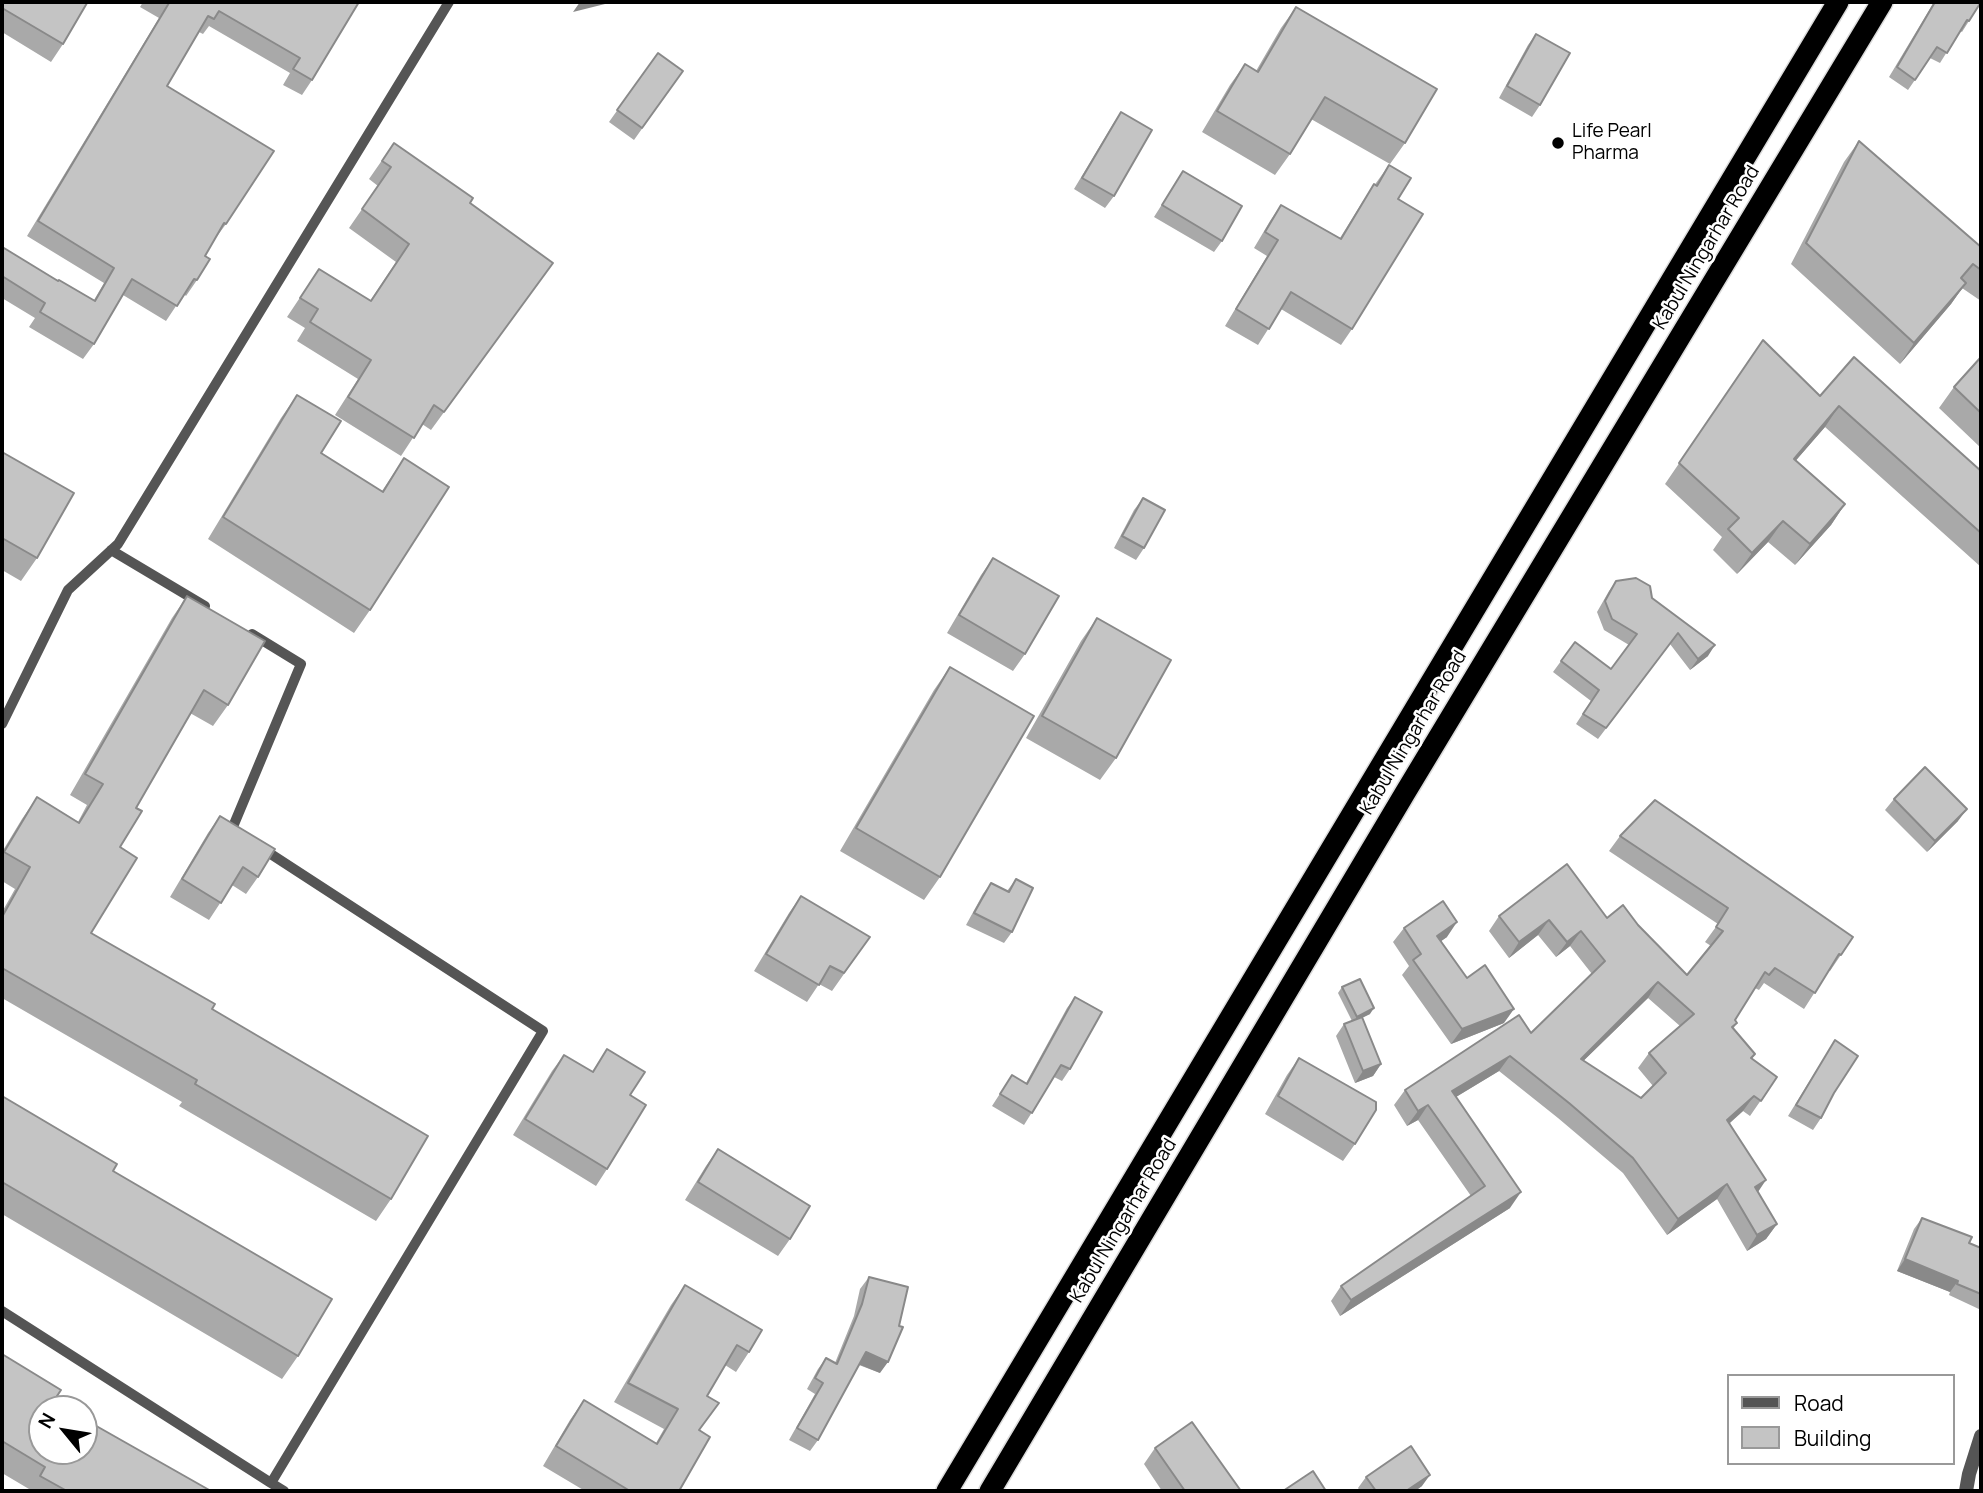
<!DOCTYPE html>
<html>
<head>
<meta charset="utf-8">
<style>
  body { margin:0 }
  #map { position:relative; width:1983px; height:1493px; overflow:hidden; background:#fff; font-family:Manrope,sans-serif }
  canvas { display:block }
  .frame { position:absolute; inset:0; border:4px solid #000; pointer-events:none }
  .legend { position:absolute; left:1727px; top:1374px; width:228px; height:91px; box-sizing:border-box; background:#fff; border:2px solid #999; margin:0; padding:9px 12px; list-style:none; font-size:21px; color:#000 }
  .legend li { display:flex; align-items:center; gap:14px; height:35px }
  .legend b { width:35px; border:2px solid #999 }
  .north { position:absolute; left:28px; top:1395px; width:70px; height:70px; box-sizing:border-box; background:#fff; border:2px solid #999; border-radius:50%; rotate:300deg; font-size:19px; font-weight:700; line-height:28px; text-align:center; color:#000 }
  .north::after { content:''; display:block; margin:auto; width:24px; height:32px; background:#000; clip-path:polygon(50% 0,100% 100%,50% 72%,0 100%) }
</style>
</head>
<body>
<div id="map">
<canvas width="1983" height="1493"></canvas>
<div class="frame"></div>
<ul class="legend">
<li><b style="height:9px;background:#555"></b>Road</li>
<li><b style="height:19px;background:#c4c4c4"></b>Building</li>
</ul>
<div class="north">N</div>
</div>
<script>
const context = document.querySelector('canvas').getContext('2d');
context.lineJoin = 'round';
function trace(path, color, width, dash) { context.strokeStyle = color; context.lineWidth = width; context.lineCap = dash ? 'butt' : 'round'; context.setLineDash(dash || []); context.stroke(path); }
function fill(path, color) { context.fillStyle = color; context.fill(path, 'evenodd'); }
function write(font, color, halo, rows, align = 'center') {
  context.font = font + ' Manrope,sans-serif'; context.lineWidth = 5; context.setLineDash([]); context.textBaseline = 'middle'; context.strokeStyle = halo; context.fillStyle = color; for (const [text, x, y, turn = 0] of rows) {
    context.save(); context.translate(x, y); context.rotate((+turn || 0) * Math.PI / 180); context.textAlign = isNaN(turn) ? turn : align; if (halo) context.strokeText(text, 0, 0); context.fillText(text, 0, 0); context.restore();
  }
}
const highway = new Path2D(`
  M947,1491L1838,2
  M990,1491L1405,793L1882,2`);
trace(highway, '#dbdbdb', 24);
trace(new Path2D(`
  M111,550L205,606
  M2,724L68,590L118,544L449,2
  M238,833L232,829L301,664L252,634
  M2,1311L271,1483L543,1031L260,847
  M271,1483L284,1491`), '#555', 10);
trace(new Path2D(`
  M1966,1491L1969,1474L1981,1436`), '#555', 14);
trace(highway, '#000', 21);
fill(new Path2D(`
  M2,2L63,44L51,62L2,32Z
  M143,2H359L312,80L302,95L283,85L290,73L209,26L203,34L199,32L167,86L226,224L215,239L205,256L197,280L186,296L184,294L166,321L123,295L94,344L83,359L29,327L35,318L2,298V250L94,300L104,283L27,236L159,18L140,7Z
  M1934,2H1981L1962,32L1960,31L1940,63L1930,58L1908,90L1889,77Z
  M1296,7L1405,143L1390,164L1311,119L1290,154L1275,175L1202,132L1230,85L1245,64L1256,71L1281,28Z
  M1536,34L1540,105L1532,117L1499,98L1528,45Z
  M658,53L683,71L634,140L609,122Z
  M1121,112L1114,196L1105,208L1074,189L1113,124Z
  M1859,141L1981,247V301L1962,288L1951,304L1900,364L1791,264L1844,162Z
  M394,143L470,203L553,263L431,430L422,424L401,456L335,415L358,379L297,341L305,328L287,317L319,269L370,301L396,262L349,228L378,186L369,179Z
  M1389,165L1398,199L1352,329L1341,345L1281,309L1258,345L1225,326L1267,256L1254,248L1270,221L1281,205L1340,238L1363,201Z
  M1183,171L1222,241L1214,252L1154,217Z
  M1763,340L1820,396L1981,471V567L1825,427L1796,460L1845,504L1831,525L1795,565L1768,542L1737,574L1713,550L1722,537L1665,484Z
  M1981,357V448L1939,408L1954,387Z
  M297,395L321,453L382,491L404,458L370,610L354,633L208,539L281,418Z
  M2,452L37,558L21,581L2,570Z
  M1143,498L1144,548L1136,560L1114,548L1134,510Z
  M993,558L1025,654L1013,671L947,633L981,575Z
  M1616,581L1652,598L1708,656L1690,670L1670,644L1598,739L1576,724L1591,701L1553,672L1575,642L1611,669L1629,645L1604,630L1597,612L1609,591Z
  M187,596L228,705L213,726L190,713L136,808L120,847L91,933L212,1009L391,1199L376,1221L179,1106L182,1102L2,998V912L15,889L2,881V852L22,819L37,797L78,822L87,805L70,795L172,618Z
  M1097,618L1116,758L1100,780L1026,738L1081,641Z
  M950,667L940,877L924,900L840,851L934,690Z
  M1894,799L1958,821L1927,852L1885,810Z
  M220,816L258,877L246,894L232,885L209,920L170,897L208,833Z
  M1620,836L1853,937L1830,971L1829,970L1804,1009L1764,983L1759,990L1755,988L1735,1020L1737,1023L1733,1029L1755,1054L1752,1059L1777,1077L1750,1116L1743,1111L1730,1123L1758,1192L1777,1224L1766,1239L1747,1251L1717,1199L1667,1235L1623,1173L1558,1118L1499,1071L1456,1097L1510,1208L1340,1316L1331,1301L1341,1286L1471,1196L1418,1120L1407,1126L1394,1105L1405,1090L1531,1033L1592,974L1570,946L1556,957L1538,935L1509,958L1489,931L1499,916L1607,918L1638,925L1687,975L1711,946L1705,942L1718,924L1609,851ZM1648,998L1680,1026L1649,1053L1638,1068L1653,1086L1641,1098L1583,1061Z
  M1016,879L1012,932L1004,943L966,925L983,894L991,883L1007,891Z
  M801,896L870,937L832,991L819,984L807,1002L754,971L789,913Z
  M1404,928L1447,937L1441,941L1467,978L1504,1023L1451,1044L1402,975L1409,966L1393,942Z
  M1342,987L1370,1014L1362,1018L1381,1064L1373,1076L1355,1083L1336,1036L1344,1024L1352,1021L1338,993Z
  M1075,997L1070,1069L1062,1081L1054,1077L1024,1125L992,1106L1012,1075L1026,1083L1067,1008Z
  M1835,1040L1834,1093L1821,1118L1813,1130L1788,1116Z
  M607,1049L630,1095L607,1169L596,1186L513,1135L552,1071L564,1055L592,1072Z
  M1299,1058L1355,1144L1343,1161L1265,1114L1287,1075Z
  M2,1096L113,1171L298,1356L282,1379L2,1214Z
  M718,1149L790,1239L778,1256L685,1200L706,1166Z
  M1922,1218L1969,1243L1981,1248V1310L1949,1295L1950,1292L1897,1271L1914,1229Z
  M869,1277L880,1373L859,1365L818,1440L810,1451L789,1440L815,1394L807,1389L818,1369L826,1358L835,1363L854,1316L860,1289Z
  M685,1285L749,1352L736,1372L725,1365L707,1396L700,1431L679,1491H585L543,1466L570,1420L584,1400L656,1443L664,1429L614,1402L671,1305Z
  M2,1354L53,1402L211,1491H28L29,1489L2,1473Z
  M1155,1448L1241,1491H1162L1144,1464Z
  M1366,1477L1422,1486L1415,1491H1360L1358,1488Z`), '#a9a9a9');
fill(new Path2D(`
  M580,2H613L573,12Z
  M1966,283L1951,304L1900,364L1914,343Z
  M1839,406L1825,427L1779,480L1794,459Z
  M1845,504L1831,525L1795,565L1810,544Z
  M1783,521L1768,542L1737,574L1752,553Z
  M1715,645L1708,656L1690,670L1698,659Z
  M1967,809L1958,821L1927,852L1935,841Z
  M1549,920L1538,935L1509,958L1519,942Z
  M1457,922L1447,937L1427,951L1437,936Z
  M1581,931L1570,946L1556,957L1567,942Z
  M1658,982L1648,998L1570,1074L1581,1059Z
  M1374,1008L1370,1014L1353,1022L1357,1017Z
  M1514,1009L1504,1023L1451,1044L1462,1029Z
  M1510,1056L1499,1071L1441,1106L1452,1091Z
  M1381,1064L1373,1076L1355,1083L1363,1071Z
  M1754,1096L1743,1111L1716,1135L1727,1120Z
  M1428,1105L1418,1120L1407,1126L1418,1111Z
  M1766,1180L1756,1195L1755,1187Z
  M1727,1184L1717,1199L1667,1235L1678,1219Z
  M1521,1192L1510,1208L1340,1316L1351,1300Z
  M1777,1224L1766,1239L1747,1251L1757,1235Z
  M1905,1259L1958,1281L1950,1292L1897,1271Z
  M866,1352L888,1362L880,1373L858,1364Z
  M1430,1475L1422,1486L1415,1491H1406Z`), '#898989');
const building = new Path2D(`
  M2,2H85L87,3L63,44L2,8Z
  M167,2H359L312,80L293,69L300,58L219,11L214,19L208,16L167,86L274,151L226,224L224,223L205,256L210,259L197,280L194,279L177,306L132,279L94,344L40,312L45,303L2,276V251L4,248L58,281L59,280L95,301L114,268L38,221L169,3Z
  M1935,2H1981L1969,21L1967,20L1947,53L1937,47L1915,80L1897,67Z
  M1296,7L1437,89L1405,143L1325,97L1290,154L1217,111L1245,64L1258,72Z
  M1536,34L1570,53L1540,105L1507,86Z
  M658,53L683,71L642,128L617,110Z
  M1121,112L1152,130L1114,196L1082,178Z
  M1859,141L1981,247V270L1973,264L1961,278L1966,283L1914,343L1806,243Z
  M394,143L473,198L470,203L553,263L444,412L434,405L414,438L348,397L371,360L310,322L318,309L300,298L319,269L371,301L409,244L362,209L391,167L382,161Z
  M1389,165L1411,178L1398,199L1423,214L1352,329L1291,292L1269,329L1236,309L1278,240L1265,232L1281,205L1341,239L1374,184L1377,186Z
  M1183,171L1242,206L1222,241L1162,205Z
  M1763,340L1820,396L1854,357L1981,471V533L1839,406L1794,459L1845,504L1810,544L1783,521L1752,553L1728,529L1739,518L1679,463Z
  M1981,357V413L1954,387Z
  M297,395L341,421L321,453L383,492L404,458L449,487L370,610L223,517Z
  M2,452L74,493L37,558L2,538Z
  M1143,498L1165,510L1144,548L1122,536Z
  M993,558L1059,596L1025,654L959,615Z
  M1636,578L1650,586L1652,598L1715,645L1698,659L1678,633L1606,728L1583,714L1599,690L1561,661L1575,642L1611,669L1637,634L1612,619L1605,601L1616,581Z
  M187,596L265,641L228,705L204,690L136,808L142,811L120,847L137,858L91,933L215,1004L212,1009L428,1136L391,1199L195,1084L197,1080L2,968V917L30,867L4,852L37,797L79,823L103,784L85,774Z
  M1097,618L1171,660L1116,758L1042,716Z
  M950,667L1034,716L940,877L856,828Z
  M1925,767L1967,809L1935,841L1894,799Z
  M1655,800L1853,937L1841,955L1839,954L1815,993L1775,968L1769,975L1765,972L1735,1020L1737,1023L1732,1027L1755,1054L1751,1058L1777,1077L1761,1101L1754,1096L1727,1120L1766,1180L1755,1187L1777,1224L1757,1235L1727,1184L1678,1219L1633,1158L1569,1103L1510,1056L1452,1091L1521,1192L1351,1300L1341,1286L1485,1186L1428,1105L1418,1111L1405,1090L1519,1015L1531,1033L1605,961L1581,931L1567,942L1549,920L1519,942L1499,916L1567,864L1607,918L1623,905L1638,925L1687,975L1723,931L1716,927L1728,908L1620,836ZM1658,982L1694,1014L1649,1053L1666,1073L1641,1098L1581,1059Z
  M220,816L275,849L258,877L243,867L221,903L182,879Z
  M1016,879L1033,888L1012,932L974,913L991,883L1009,892Z
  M801,896L870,937L844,973L830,966L819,985L766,954Z
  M1443,901L1457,922L1437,936L1467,978L1485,965L1514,1009L1462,1029L1413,960L1421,954L1404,928Z
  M1360,979L1374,1008L1357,1017L1342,987Z
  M1075,997L1102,1012L1070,1069L1061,1065L1032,1113L1000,1094L1012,1075L1027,1084Z
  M1362,1017L1381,1064L1363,1071L1344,1024Z
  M1835,1040L1858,1056L1834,1093L1821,1118L1796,1105Z
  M607,1049L645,1072L630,1095L646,1105L607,1169L525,1119L564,1055L593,1072Z
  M1299,1058L1376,1102V1110L1355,1144L1278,1096Z
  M2,1096L117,1164L113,1171L332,1299L298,1356L2,1182Z
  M718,1149L810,1206L790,1239L698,1182Z
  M1922,1218L1972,1237L1969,1243L1981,1248V1294L1957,1284L1958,1281L1905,1259Z
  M869,1277L908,1287L899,1326L903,1327L888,1362L866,1352L818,1440L797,1428L823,1383L815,1378L826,1358L837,1364L862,1304Z
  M685,1285L762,1330L749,1352L737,1345L707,1396L719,1403L699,1430L710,1437L679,1491H630L556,1446L584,1400L657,1444L678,1409L628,1383Z
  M2,1354L61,1390L53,1402L65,1409H42V1451H84V1419L211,1491H67L40,1476L45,1467L2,1441Z
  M1192,1422L1241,1491H1185L1155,1448Z
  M1411,1446L1430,1475L1406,1491H1376L1366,1477Z
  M1313,1471L1326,1491H1283Z`);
fill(building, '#c4c4c4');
trace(building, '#898989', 2);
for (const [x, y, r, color] of [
  [1558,143,7,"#000"]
]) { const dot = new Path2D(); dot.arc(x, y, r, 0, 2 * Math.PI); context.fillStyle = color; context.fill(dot); trace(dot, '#fff', 2.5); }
write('19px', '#000', '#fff', [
  ["Life Pearl",1572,132],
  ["Pharma",1572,154]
], 'left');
write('19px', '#000', '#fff', [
  ["Kabul Ningarhar Road",1707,248,-59],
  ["Kabul Ningarhar Road",1414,733,-59],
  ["Kabul Ningarhar Road",1124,1221,-59]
]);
</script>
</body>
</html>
